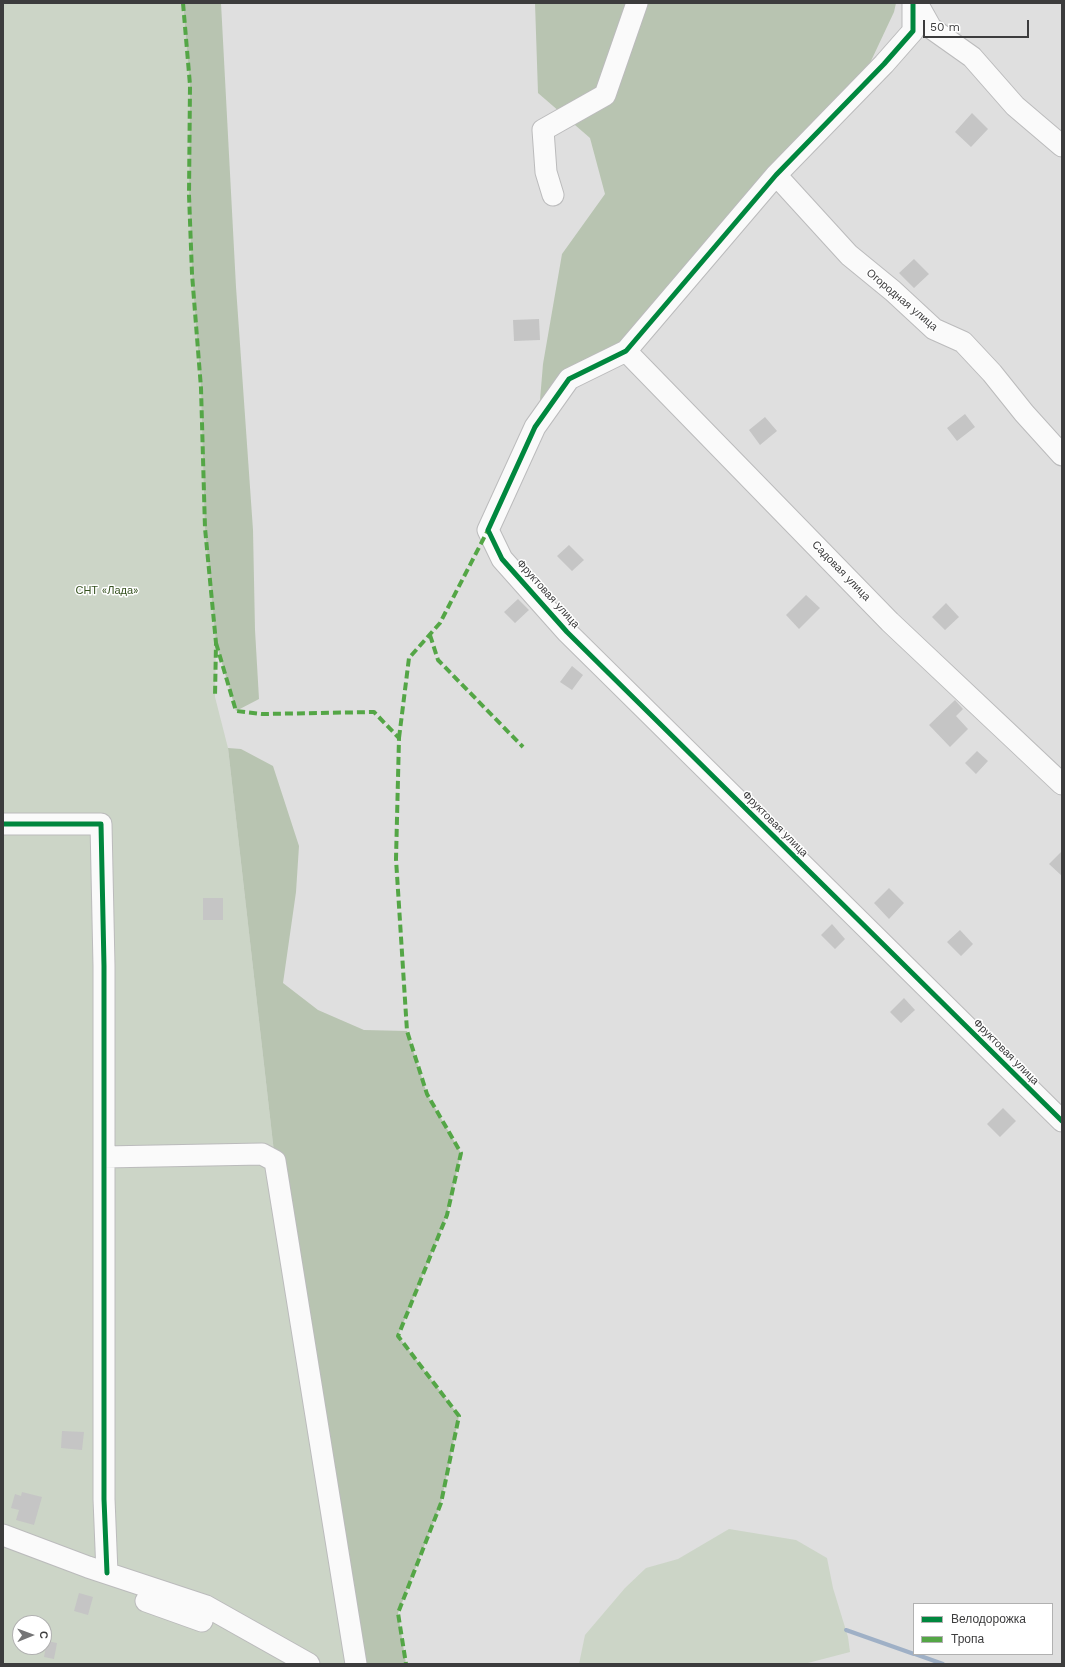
<!DOCTYPE html>
<html>
<head>
<meta charset="utf-8">
<style>
  body { margin:0 }
  #map { position:relative; width:1065px; height:1667px; overflow:hidden; background:#dfdfdf; font-family:"Work Sans",sans-serif }
  canvas { display:block }
  .frame { position:absolute; inset:0; border:4px solid #3c3c3d; pointer-events:none }
  .legend { position:absolute; left:913px; top:1603px; width:140px; height:52px; box-sizing:border-box; background:#fff; border:1px solid #b1b1b1; margin:0; padding:5px 7px; list-style:none; font-size:12px; color:#3c3c3d }
  .legend li { display:flex; align-items:center; gap:8px; height:20px }
  .legend b { width:20px; border:1px solid #b1b1b1 }
  .north { position:absolute; left:12px; top:1615px; width:40px; height:40px; box-sizing:border-box; background:#fff; border:1px solid #b1b1b1; border-radius:50%; rotate:89deg; font-size:11px; font-weight:700; line-height:16px; text-align:center; color:#3c3c3d }
  .north::after { content:''; display:block; margin:auto; width:14px; height:18px; background:#757576; clip-path:polygon(50% 0,100% 100%,50% 72%,0 100%) }
  .scale { position:absolute; left:923px; top:20px; width:106px; height:18px; box-sizing:border-box; border:2px solid #3c3c3d; border-top:0; padding-left:5px; font-size:12px; line-height:14px; white-space:nowrap; color:#3c3c3d; -webkit-text-stroke:3px #fff; paint-order:stroke }
</style>
</head>
<body>
<div id="map">
<canvas width="1065" height="1667"></canvas>
<div class="frame"></div>
<ul class="legend">
<li><b style="height:5px;background:#00873e"></b>Велодорожка</li>
<li><b style="height:5px;background:#54a646"></b>Тропа</li>
</ul>
<div class="north">С</div>
<div class="scale">50 m</div>
</div>
<script>
const context = document.querySelector('canvas').getContext('2d');
context.lineJoin = 'round';
function fill(path, color) { context.fillStyle = color; context.fill(path, 'evenodd'); }
function trace(path, color, width, dash) { context.strokeStyle = color; context.lineWidth = width; context.lineCap = dash ? 'butt' : 'round'; context.setLineDash(dash || []); context.stroke(path); }
function write(font, color, halo, rows, align = 'center') {
  context.font = font + ' "Work Sans",sans-serif'; context.lineWidth = 3; context.setLineDash([]); context.textBaseline = 'middle'; context.strokeStyle = halo; context.fillStyle = color; for (const [text, x, y, turn = 0] of rows) {
    context.save(); context.translate(x, y); context.rotate((+turn || 0) * Math.PI / 180); context.textAlign = isNaN(turn) ? turn : align; if (halo) context.strokeText(text, 0, 0); context.fillText(text, 0, 0); context.restore();
  }
}
fill(new Path2D(`
  M3,3H183L190,85L189,195L192,274L201,388L216,643L215,697L228,748L275,1161L356,1664H3ZM20,1623H44V1647H20Z
  M729,1529L796,1540L827,1558L833,1588L848,1637L850,1652L804,1664H579L585,1635L625,1588L646,1568L678,1559Z`), '#ccd5c7');
fill(new Path2D(`
  M183,3H221L236,287L253,530L255,630L259,699L236,711L216,643L205,528L201,388L192,274L189,195L190,85Z
  M535,3H896L894,12L855,95L588,377L540,400L543,364L562,254L605,194L590,138L538,93Z
  M228,748L241,749L273,766L299,846L296,892L283,983L318,1010L364,1030L407,1031L427,1094L461,1153L447,1215L398,1336L459,1416L441,1503L398,1613L406,1664H356L275,1161Z`), '#b8c4b1');
trace(new Path2D(`
  M846,1630L914,1654
  M915,1654L943,1664`), '#9fb0c6', 4);
fill(new Path2D(`
  M972,113L988,129L971,147L955,132Z
  M914,259L929,274L914,288L899,273Z
  M539,319L540,340L514,341L513,320Z
  M965,414L975,427L957,441L947,428Z
  M765,417L777,431L760,445L749,430Z
  M569,545L584,560L572,571L557,556Z
  M806,595L820,608L799,629L786,615Z
  M518,599L529,610L515,623L504,612Z
  M946,603L959,617L945,630L932,617Z
  M572,666L583,675L572,690L560,682Z
  M955,700L963,709L956,716L968,729L950,747L929,725Z
  M977,751L988,761L976,774L965,763Z
  M1062,851V876L1049,864Z
  M889,888L904,903L889,919L874,903Z
  M203,898H223V920H203Z
  M832,924L845,939L835,949L821,935Z
  M960,930L973,944L961,956L947,942Z
  M904,998L915,1010L901,1023L890,1012Z
  M1003,1108L1016,1121L1000,1137L987,1124Z
  M62,1431L84,1432L82,1450L61,1448Z
  M22,1492L42,1497L34,1525L16,1520L19,1510L11,1508L15,1494L21,1496Z
  M79,1593L93,1597L88,1615L74,1611Z
  M47,1641L57,1643L54,1659L44,1657Z`), '#c5c5c5');
const minor = new Path2D(`
  M913,3V31L884,64L776,175L626,351L569,379L535,427L488,530L502,559L567,632L1062,1121
  M917,3L931,28L972,57L1015,106L1062,146
  M776,175L849,255L893,291L934,329L963,342L992,373L1024,413L1062,455
  M553,195L546,172L543,130L605,95L637,3
  M626,351L890,622L1062,784
  M3,824H101L104,966V1499L107,1573
  M104,1157L262,1154L275,1161L356,1664
  M3,1535L88,1567L206,1606L309,1664
  M146,1601L202,1621`);
trace(minor, '#bbbbbc', 23);
trace(minor, '#fafafa', 21);
trace(new Path2D(`
  M183,3L190,85L189,195L192,274L201,388L205,528L216,643L215,697
  M430,635L438,660L523,747
  M216,643L236,711L262,714L374,712L399,738L396,859L407,1031L427,1094L461,1153L447,1215L398,1336L459,1416L441,1503L398,1613L406,1664
  M399,738L409,658L440,623L488,530`), '#54a646', 4, [8, 4]);
trace(new Path2D(`
  M913,3V31L884,64L776,175L626,351L569,379L535,427L488,530L502,559L567,632L1062,1121
  M3,824H101L104,966V1499L107,1573`), '#00873e', 5);
write('11px', '#3c3c3d', '#fff', [
  ["Огородная улица",902,300,40],
  ["Садовая улица",841,571,46],
  ["Фруктовая улица",548,594,48],
  ["Фруктовая улица",775,824,45],
  ["Фруктовая улица",1006,1052,45]
]);
write('11px', '#365220', '#fff', [
  ["СНТ «Лада»",107,591]
]);
</script>
</body>
</html>
